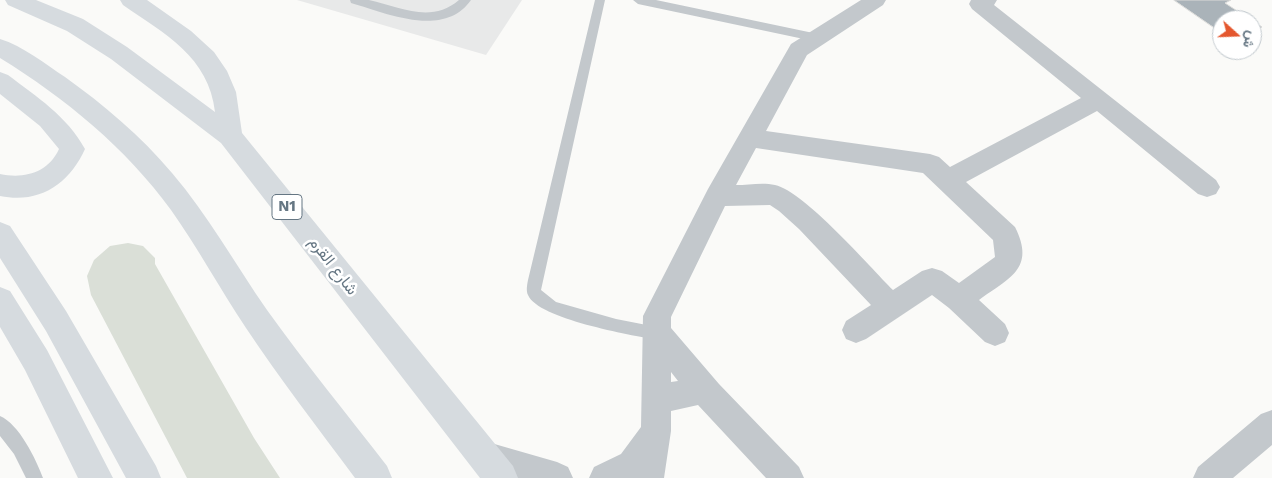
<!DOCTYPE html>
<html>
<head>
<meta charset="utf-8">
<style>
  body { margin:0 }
  #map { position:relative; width:1272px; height:478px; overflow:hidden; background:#fafaf8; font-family:"Work Sans",Vazirmatn,sans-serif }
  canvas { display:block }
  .north { position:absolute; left:1212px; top:10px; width:50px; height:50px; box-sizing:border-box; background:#fff; border:1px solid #c1c8cd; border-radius:50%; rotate:110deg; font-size:14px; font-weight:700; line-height:20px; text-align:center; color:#657683 }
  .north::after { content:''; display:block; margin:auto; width:18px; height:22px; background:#e4572e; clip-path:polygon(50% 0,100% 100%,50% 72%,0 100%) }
</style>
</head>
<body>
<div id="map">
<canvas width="1272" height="478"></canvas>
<div class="north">ش</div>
</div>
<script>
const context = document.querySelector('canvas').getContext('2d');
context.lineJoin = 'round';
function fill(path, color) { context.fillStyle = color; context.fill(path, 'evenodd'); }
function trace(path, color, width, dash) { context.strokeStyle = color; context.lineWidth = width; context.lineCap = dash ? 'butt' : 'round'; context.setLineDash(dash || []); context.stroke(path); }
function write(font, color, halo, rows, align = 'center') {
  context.font = font + ' "Work Sans",Vazirmatn,sans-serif'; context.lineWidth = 5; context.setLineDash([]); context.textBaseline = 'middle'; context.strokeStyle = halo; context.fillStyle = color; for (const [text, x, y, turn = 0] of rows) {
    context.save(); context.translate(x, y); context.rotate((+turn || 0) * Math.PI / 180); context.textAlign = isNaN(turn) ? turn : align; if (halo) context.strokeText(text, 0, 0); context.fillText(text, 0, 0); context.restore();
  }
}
fill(new Path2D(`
  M297,0H522L486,55Z`), '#e8e9e9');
fill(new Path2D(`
  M128,243L143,246L155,258V264L254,438L280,478H187L91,295L87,276L94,260L110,246Z`), '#dadfd7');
const building = new Path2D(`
  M1174,0H1231L1225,3L1251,20H1222V33Z
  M1252,21L1262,27L1252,33Z`);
fill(building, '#aab3b9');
trace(building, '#dcdcda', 1);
fill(new Path2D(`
  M350,0C356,0 363,0 369,0C400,7 431,24 459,0H471C444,39 386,13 351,3Z
  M595,0H605L541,290L556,302L616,319L662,328L664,333L662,338L657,340C631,335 538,319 528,295C526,291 527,285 528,280Z
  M633,0H656L818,34L824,38L818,42L638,4Z
  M0,416C19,424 36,459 43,478H26L14,454L0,436Z`), '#c3c8cc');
fill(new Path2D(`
  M861,0H886L883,5L807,55L766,131L930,154L939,157L950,167L1081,98L972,9L969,4L971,0H997L994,5L1216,180L1220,187L1216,194L1207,197L1198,194L1097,111L966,182L1015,227C1036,269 1009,278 979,300L1005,324L1009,333L1005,342L995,346L985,342L949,308L932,295L866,339L856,343L846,339L842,330L846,321L871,305L799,229L779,211L770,205L725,206L671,317V328L719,384L799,467L804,478H766L698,405L671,411V431L664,478H589L594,467L621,454L641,427L643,316L708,189L791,44ZM756,148L923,173L993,240L995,257L959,283L942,271L932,268L922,271L893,290C870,267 804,191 775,185C763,182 748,185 736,185ZM671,372L678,381L671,382Z
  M1272,410V445L1233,478H1193L1198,467L1261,414Z
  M484,441L557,462L568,467L573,478H503L473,468L468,457L473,446Z`), '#c3c8cc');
fill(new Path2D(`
  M0,222L10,226L66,311L156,466L161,478H126L46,331L0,258Z
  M0,287L10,291L47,350L113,478H78L25,370L0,327Z`), '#d6dbdf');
fill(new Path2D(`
  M5,0H36L83,19L127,47L215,112C209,57 165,34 123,5L120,0H147L191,31L214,52L227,71L236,92L242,133L513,466L518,478H480L221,143L111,59L67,31L8,5Z
  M0,39C23,46 45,64 65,77C104,105 141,136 172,173C208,215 235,264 267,310C305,363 347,414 387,466L392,478H355C318,428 280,379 246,328C220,289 198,248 171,210C126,148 65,98 0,58Z
  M0,72L8,75C37,97 67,116 85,149C69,184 40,204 0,196V174C24,179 48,173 59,149L40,126L0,94Z`), '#d6dbdf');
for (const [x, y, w] of [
  [287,207,30]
]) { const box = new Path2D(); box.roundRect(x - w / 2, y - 12.5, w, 25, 4); context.fillStyle = '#fff'; context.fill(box); trace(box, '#657683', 1); }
write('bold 15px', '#657683', null, [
  ["N1",287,207]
]);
write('16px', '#657683', '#fff', [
  ["شارع القرم",333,266,52]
]);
</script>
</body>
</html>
